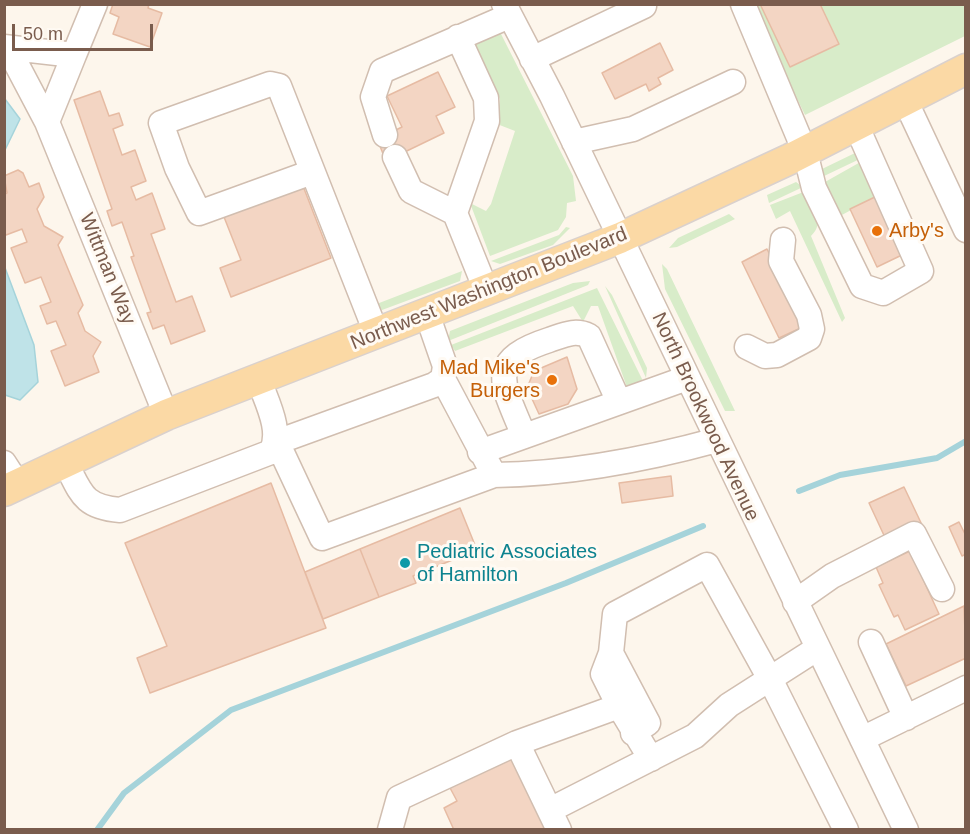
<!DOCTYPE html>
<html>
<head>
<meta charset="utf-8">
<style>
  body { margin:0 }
  #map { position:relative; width:970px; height:834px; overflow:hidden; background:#fdf6ec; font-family:Arial,sans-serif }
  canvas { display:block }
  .frame { position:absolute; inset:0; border:6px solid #7a5c4d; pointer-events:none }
  .scale { position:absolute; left:12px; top:24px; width:141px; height:27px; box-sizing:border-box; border:3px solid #7a5c4d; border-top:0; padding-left:8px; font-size:18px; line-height:21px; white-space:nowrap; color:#7a5c4d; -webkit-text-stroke:4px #fffaf3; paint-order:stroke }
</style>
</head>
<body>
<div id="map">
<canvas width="970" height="834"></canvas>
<div class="frame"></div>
<div class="scale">50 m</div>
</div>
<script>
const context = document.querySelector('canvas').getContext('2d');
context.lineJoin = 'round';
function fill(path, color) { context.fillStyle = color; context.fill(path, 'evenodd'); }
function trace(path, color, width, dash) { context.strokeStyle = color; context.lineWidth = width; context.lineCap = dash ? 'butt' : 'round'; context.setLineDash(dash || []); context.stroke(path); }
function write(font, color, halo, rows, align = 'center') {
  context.font = font + ' Arial,sans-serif'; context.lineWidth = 6; context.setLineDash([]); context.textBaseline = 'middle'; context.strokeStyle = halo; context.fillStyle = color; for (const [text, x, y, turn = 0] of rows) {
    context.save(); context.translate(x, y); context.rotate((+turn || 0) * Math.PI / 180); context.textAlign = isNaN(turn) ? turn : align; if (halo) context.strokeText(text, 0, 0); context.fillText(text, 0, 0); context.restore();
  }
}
fill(new Path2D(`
  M751,5H965V36L805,115Z
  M494,32L501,34L573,176L576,201L567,203L566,217L558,230L490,256L470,203L486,211L491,204L515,131L497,124L500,99L471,47L478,38Z
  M855,153L864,157L822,177V169Z
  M864,160L877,196L840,216L825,182Z
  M796,182L803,187L769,203L767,195Z
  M806,191C813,207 826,222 811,236L845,318L842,322L790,211L776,219L770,205Z
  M729,214L735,219L677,247L669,248L678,238Z
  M566,227L570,228L553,245L500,264L491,261L559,235Z
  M662,264L667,269L735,411H725L665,289Z
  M462,271L460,281L382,310L374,305Z
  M590,281L588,285L448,341L450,331L573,283Z
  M605,286L612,295L647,368L646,378Z
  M597,288L644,383L629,393L598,306H591L583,322L573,306L455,351L451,345Z`), '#d8ecc9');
const water = new Path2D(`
  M5,99L20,119L5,150Z
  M4,265L34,345L38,382L20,400L5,395Z`);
fill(water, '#bfe3e8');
trace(water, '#a5d3da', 1.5);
trace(new Path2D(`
  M799,491L840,475L937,458L966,441
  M97,830L124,793L231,710L566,583L703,526`), '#a5d3da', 6);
const building = new Path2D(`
  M113,4H149L148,8L162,13L150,47L113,34L119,17L110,13Z
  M760,4H820L839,44L790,67Z
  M660,43L673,70L658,78L661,84L649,91L646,84L615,99L602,73Z
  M438,72L455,107L436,116L444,133L386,161L377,139L402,127L387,96Z
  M100,91L109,116L119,113L123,125L113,129L122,155L135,150L146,181L131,187L136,200L152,193L165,229L151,234L176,302L192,296L205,331L171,344L164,325L153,329L147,313L151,312L131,257L134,256L122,222L112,226L107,211L112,209L74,100Z
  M18,170L23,173L29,187L39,183L44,197L37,209L44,226L63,237L58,245L83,305L78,313L85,331L101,342L93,356L99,372L65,386L51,351L66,345L56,321L47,324L40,306L51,302L41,277L25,283L11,248L27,242L22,229L6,235L4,231V195L7,193L4,176Z
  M303,186L331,258L231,297L220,268L241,260L224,217Z
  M877,196L904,254L877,267L850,209Z
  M767,249L805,326L779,338L742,262Z
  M567,357L577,389L568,404L539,414L527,388L534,371Z
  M671,476L673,496L622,503L619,483Z
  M271,483L326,628L150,693L137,658L167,646L125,543Z
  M904,487L923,527L888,544L869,503Z
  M460,508L477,550L413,576L416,583L379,597L360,549Z
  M959,522L966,536V554L962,556L949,527Z
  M360,549L379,597L323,619L305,572Z
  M910,551L939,614L905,630L898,615L894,617L879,585L883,583L876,567Z
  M964,606L966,658L906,686L886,644Z
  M512,755L548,830H454L444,808L457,801L449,786Z`);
fill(building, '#f3d5c3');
trace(building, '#e6bba3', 1.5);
const minor = new Path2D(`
  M504,4L552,96L906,830
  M743,4L805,152L814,188L862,286L883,293L921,271L856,125
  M458,37L486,98L487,121L455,213L486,290
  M4,47L74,55L47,122L166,415
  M8,48L47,122
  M74,55L95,4
  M532,59L644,6
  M905,100L966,230
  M385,135L373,97L382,71L509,16
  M574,142L633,129L733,82
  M395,157L411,191L455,213
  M312,172L199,213L177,168L161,123L270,84L279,86L377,335
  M427,314L445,366L443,379L434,385L277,442L322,538L494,475
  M747,347L765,356L777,355L809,338L812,329L809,315L781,261L783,240
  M443,379L494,475C570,474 644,460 717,440
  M524,436C503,384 484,361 549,340C564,335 575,329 589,336L619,402
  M480,452L687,378
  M65,462C81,492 82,507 120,510L271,452C283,431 266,401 259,380
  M4,463L17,483
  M795,602L832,576L914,534L942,589
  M871,642L906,718
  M611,653L603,674L619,706
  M633,733L648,723L611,653L615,614L707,565L770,679L846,830
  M862,739L966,688
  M517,743L559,830
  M550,810L695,736L729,705L818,648
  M390,830L399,798L517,743L619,706L651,759`);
const major = new Path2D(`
  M4,491L166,415L620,238L790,159L966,69`);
trace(minor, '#d1beb0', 27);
trace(major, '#dad1cd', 33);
trace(minor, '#fff', 24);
trace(major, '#fbd9a5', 30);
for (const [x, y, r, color] of [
  [877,231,6,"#e8710a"],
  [552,380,6,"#e8710a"],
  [405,563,6,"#0f9aa8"]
]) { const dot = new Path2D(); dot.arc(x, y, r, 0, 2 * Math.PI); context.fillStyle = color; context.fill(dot); trace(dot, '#fffaf3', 2); }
write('20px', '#c56008', '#fffaf3', [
  ["Arby's",889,231],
  ["Mad Mike's",540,368,"right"],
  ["Burgers",540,391,"right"]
], 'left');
write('20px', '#7a5c4d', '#fffaf3', [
  ["Wittman Way",107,269,68],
  ["Northwest Washington Boulevard",489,289,-22],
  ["North Brookwood Avenue",705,417,65]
]);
write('20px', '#0d838f', '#fffaf3', [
  ["Pediatric Associates",417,552],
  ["of Hamilton",417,575]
], 'left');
</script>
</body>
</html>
